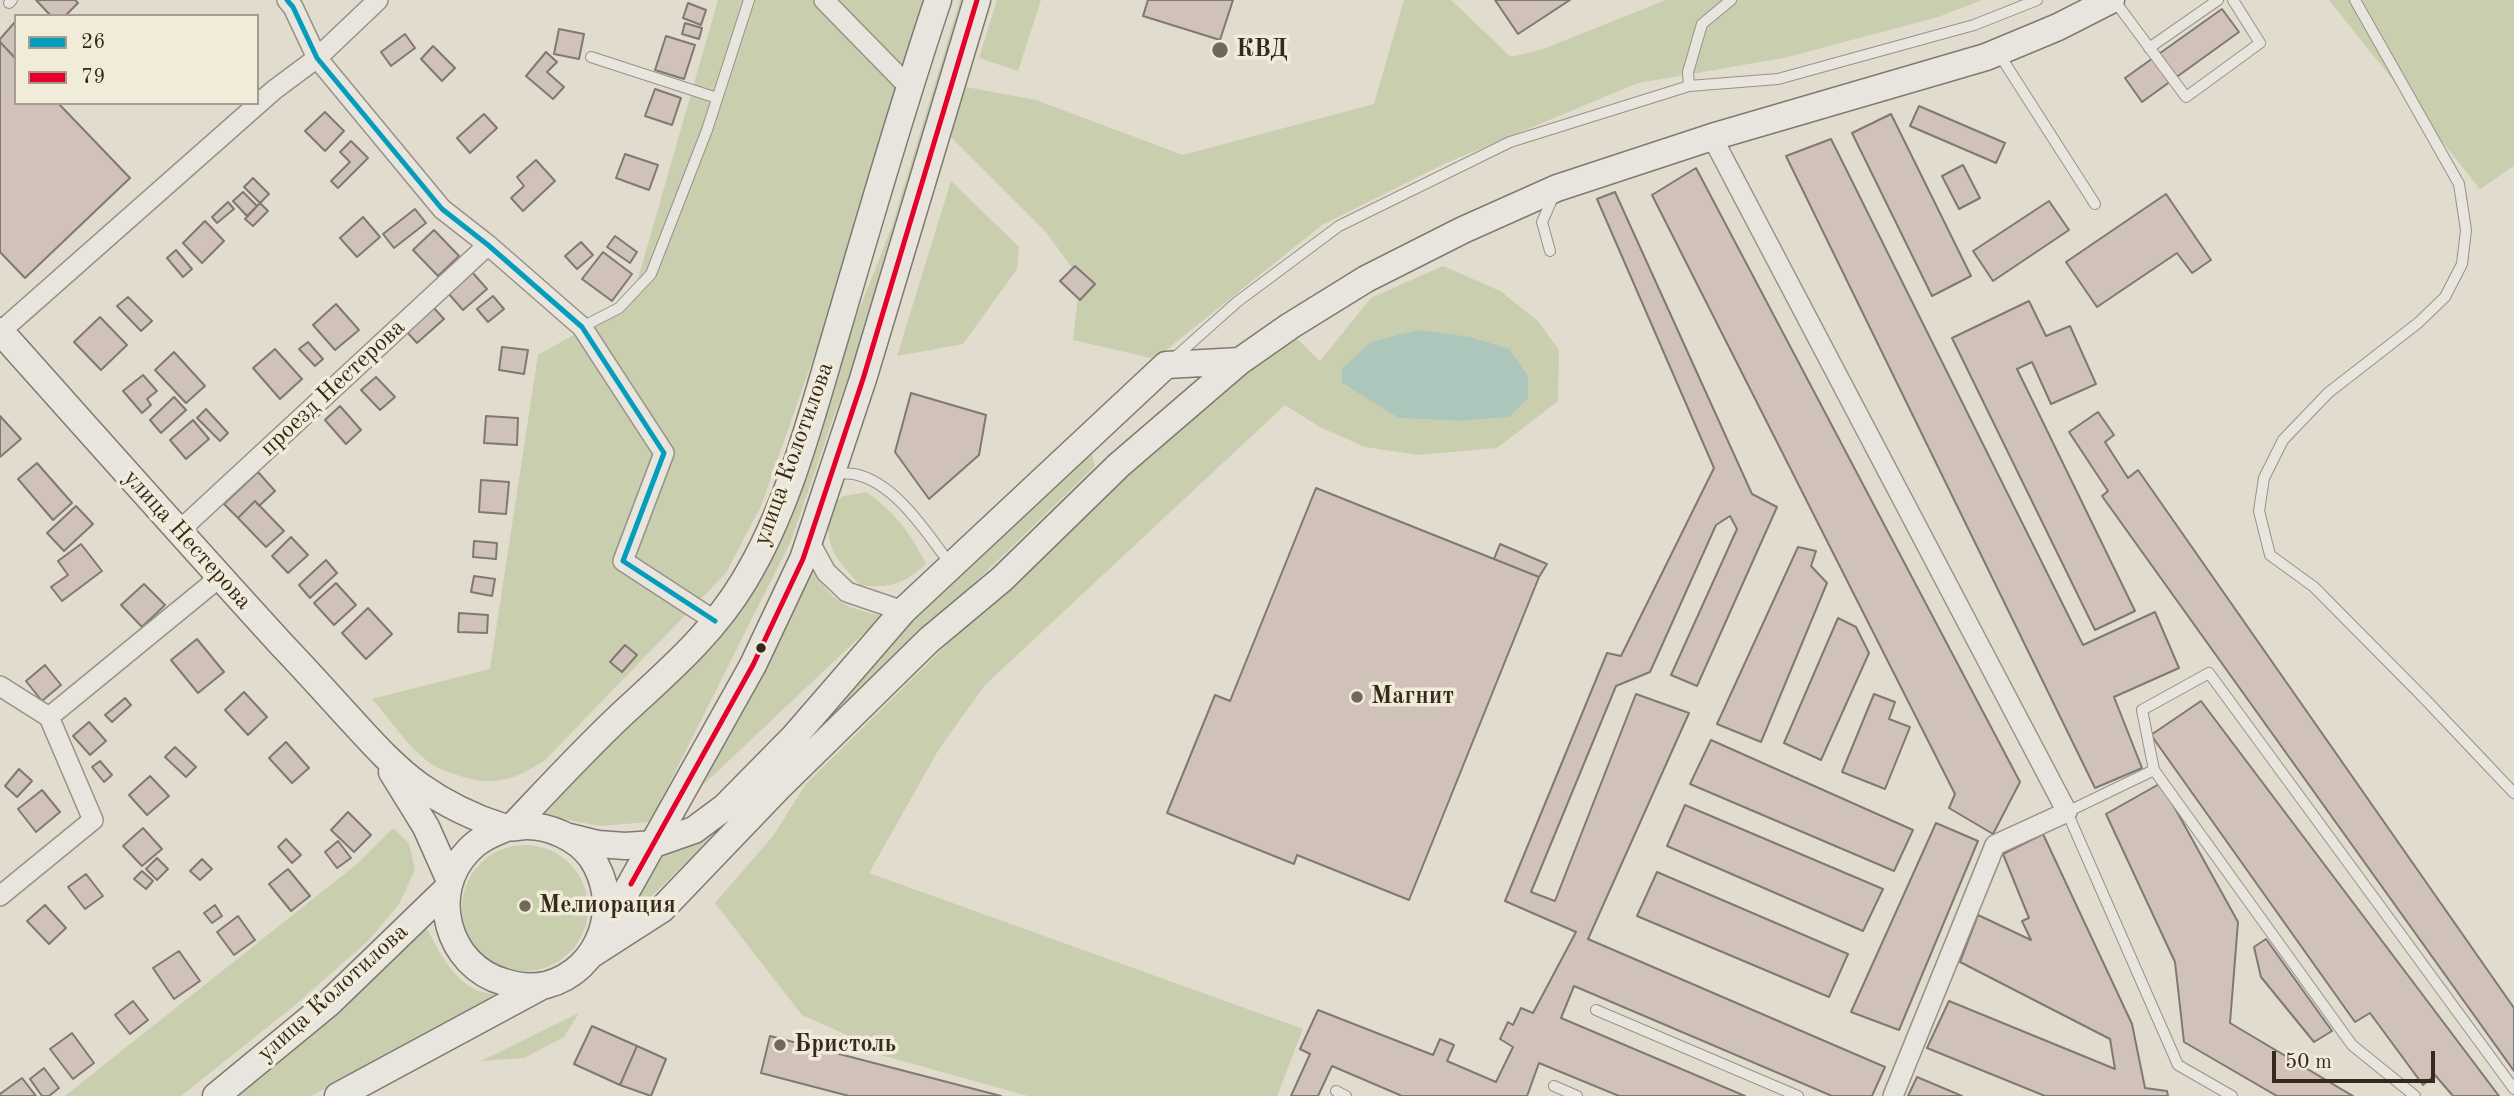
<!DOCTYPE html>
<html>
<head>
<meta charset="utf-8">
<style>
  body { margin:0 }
  #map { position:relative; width:2514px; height:1096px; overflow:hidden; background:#e1dccd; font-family:"Old Standard TT",serif }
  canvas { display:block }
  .legend { position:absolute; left:14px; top:14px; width:245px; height:91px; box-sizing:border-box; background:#f1ebd9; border:2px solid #a79d8d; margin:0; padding:9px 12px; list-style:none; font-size:21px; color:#37281c }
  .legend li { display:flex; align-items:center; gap:14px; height:35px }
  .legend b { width:35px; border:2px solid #a79d8d }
  .scale { position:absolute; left:2272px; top:1051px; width:163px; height:32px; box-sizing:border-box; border:4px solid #37281c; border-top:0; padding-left:9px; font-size:21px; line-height:24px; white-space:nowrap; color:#37281c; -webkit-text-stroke:5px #f1ebd9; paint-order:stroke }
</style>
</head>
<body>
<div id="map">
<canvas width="2514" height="1096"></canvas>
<ul class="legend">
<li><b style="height:9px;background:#069cbc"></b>26</li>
<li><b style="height:9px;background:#e4002b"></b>79</li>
</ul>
<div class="scale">50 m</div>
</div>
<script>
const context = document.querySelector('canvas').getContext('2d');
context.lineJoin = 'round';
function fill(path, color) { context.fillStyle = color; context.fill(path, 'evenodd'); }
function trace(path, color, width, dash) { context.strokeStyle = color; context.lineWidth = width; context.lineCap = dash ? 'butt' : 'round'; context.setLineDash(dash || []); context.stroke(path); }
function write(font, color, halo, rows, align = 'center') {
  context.font = font + ' "Old Standard TT",serif'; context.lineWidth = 7; context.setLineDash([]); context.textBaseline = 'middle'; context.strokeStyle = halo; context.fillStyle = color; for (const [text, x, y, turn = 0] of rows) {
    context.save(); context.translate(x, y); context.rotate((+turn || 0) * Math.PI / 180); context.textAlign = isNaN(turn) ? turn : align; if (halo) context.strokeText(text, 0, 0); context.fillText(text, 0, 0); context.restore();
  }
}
fill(new Path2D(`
  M718,0H928L827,319L761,506L726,573L545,760C514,781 493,787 457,775C447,772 435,767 427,761C406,744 390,719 372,699L490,669L538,355L631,303Z
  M960,0H971L884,286L836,410L791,541L650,822L599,826L533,813L725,626L823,401L891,229Z
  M997,0H1041L1018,71L979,58Z
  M1404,0H1451L1511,57L1543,49L1666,0H1982L1938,17L1784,58L1638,83L1446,163L1322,225L1155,359L1073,340L1080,279L1046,232L949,135L966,87L1036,100L1183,155L1374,104Z
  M2329,0H2514V166L2480,189Z
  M951,181L1019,247L1017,269L963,344L897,356Z
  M1443,266L1500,291L1538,321L1559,350L1558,401L1497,448L1418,455L1365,447L1320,427L1285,405L985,685L939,749L869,873L1303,1029L1277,1096H1028L856,1048V1039L802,1015L715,903L773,836L806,784L1028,564L1157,447L1254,364L1295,337L1320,361L1371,298ZM1342,383L1509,417L1459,421L1398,418Z
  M1091,452L1095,466L628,919L668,846Z
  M866,492C894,511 911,534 926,564C904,584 889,589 860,585C835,558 821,543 832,504L844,496Z
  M813,569C832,603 845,607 882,616L704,784L694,788Z
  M393,828L409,843L415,870L399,904L369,940L294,1006L181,1096H65L358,863Z
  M462 908a63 63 0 1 1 126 0a63 63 0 1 1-126 0Z
  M425,925C436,946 451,977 474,989C480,992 489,993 496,995L434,1032L311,1096H231L359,993Z
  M579,1013L564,1037L524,1058L481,1061Z`), '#c9ceae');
fill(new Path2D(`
  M1418,330L1470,337L1509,349L1528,376V398L1509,417L1459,421L1398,418L1342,383V369L1371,342Z`), '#adc6bb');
const building = new Path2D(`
  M36,0H75L78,3L65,16H51Z
  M1148,0H1233L1220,40L1143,16Z
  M1495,0H1570L1518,34Z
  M688,3L706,10L701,25L683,18Z
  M2222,9L2239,32L2142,102L2125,78Z
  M15,22H16V59L0,42V39Z
  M685,23L702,28L699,39L682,34Z
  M559,29L584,34L579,59L554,54Z
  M405,34L415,48L391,66L381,52Z
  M666,36L695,45L684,79L655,70Z
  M0,42L16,59V103H58L130,178L25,278L0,252Z
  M433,46L455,68L442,81L421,59Z
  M546,52L557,62L547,72L564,87L553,99L526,76Z
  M655,89L681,98L672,125L645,116Z
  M1919,106L2005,143L1996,163L1910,126Z
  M325,112L344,131L325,151L305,131Z
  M484,114L497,128L470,153L457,138Z
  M1891,114L1971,276L1932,296L1852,133Z
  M1831,139L2083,645L2155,612L2179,668L2114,697L2142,768L2095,788L1786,156Z
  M351,141L368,158L338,188L331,181L350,162L340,152Z
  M625,154L658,165L649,190L616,178Z
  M536,160L555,181L523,211L511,198L524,186L517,177Z
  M1963,165L1980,198L1959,209L1942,176Z
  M1696,168L2020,782L1993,834L1949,808L1955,794L1652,195Z
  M253,178L269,194L260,203L244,187Z
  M243,192L257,206L247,216L233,201Z
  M1615,192L1752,494L1777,507L1697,686L1671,675L1737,529L1730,516L1716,525L1650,672L1616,686L1531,892L1555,901L1636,694L1689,713L1588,939L1885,1067L1872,1096H1832L1574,986L1561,1018L1745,1096H1619L1539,1063L1527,1096H1402L1332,1066L1318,1096H1291L1310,1054L1300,1049L1318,1010L1433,1055L1440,1039L1454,1045L1447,1061L1496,1082L1513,1047L1500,1039L1508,1022L1513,1025L1521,1008L1533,1013L1576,932L1505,901L1607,653L1621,656L1714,468L1597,199Z
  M2166,194L2211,260L2192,273L2177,253L2097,307L2066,262Z
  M2049,201L2069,230L1993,281L1973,251Z
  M228,202L234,209L217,223L212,217Z
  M260,203L268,211L253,226L245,219Z
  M415,209L426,223L394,248L383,234Z
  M363,217L380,237L357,257L340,238Z
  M205,221L224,241L202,263L183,243Z
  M434,230L459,256L438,276L413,250Z
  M615,236L637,252L630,263L607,247Z
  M581,242L593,255L577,269L565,256Z
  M176,250L192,269L183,277L167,258Z
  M603,252L632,274L612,301L582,279Z
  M1075,266L1095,284L1080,300L1060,281Z
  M472,272L487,289L463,310L448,293Z
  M493,296L504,309L488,322L477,309Z
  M128,297L152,321L141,331L117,306Z
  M2029,301L2046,336L2070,326L2096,384L2051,404L2032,362L2017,369L2135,611L2095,630L1952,338Z
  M336,304L359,330L335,350L313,325Z
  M433,307L444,319L417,343L406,331Z
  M100,317L127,345L101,370L74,342Z
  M308,342L323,359L315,366L299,349Z
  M502,347L528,350L524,374L499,370Z
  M275,349L302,379L280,399L253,368Z
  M174,352L205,386L186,403L155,370Z
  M143,375L157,391L147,399L151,405L142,413L123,391Z
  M376,377L395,397L380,410L361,390Z
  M911,393L986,415L979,455L929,499L895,452Z
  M174,397L186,410L161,433L150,420Z
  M340,406L361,430L346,444L325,420Z
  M206,409L228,433L220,441L197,418Z
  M2098,412L2114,435L2105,442L2128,478L2138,470L2514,1008V1071L2102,496L2108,491L2069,432Z
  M0,416L21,439L0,457Z
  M486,416L518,418L517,445L484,443Z
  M193,420L209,439L186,459L170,440Z
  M37,463L72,503L53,520L18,479Z
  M258,472L275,491L259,506L255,501L238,518L224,504Z
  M481,480L509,482L506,514L479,512Z
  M1316,488L1539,577L1409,900L1297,855L1294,864L1167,813L1215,695L1230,701Z
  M255,501L284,531L266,547L238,518Z
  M76,506L93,524L64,551L47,533Z
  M291,537L308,555L288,573L272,556Z
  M474,541L497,543L496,559L473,557Z
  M81,544L102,571L62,601L51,587L68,575L58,561Z
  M1500,544L1547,564L1539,577L1494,559Z
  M1798,547L1816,551L1811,566L1827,583L1761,742L1717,724Z
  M326,560L337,573L310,598L299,585Z
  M474,576L495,579L492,596L471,592Z
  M336,583L356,605L334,625L314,603Z
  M144,584L165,605L142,627L121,605Z
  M368,608L392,634L366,659L342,633Z
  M459,613L488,615L487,633L458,632Z
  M1838,618L1856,627L1869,653L1821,760L1784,743Z
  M197,639L224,672L198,693L171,660Z
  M625,645L637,655L622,672L610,662Z
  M45,665L61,685L42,701L26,681Z
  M244,692L267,717L248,735L225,710Z
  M1874,694L1895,702L1889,719L1910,727L1885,789L1842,772Z
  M125,698L131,705L112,722L105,715Z
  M2201,701L2499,1096H2453L2435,1075L2423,1085L2370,1013L2355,1022L2151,735Z
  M89,722L106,741L90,755L73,736Z
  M1711,740L1913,830L1894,871L1690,784Z
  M286,742L309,768L292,783L269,758Z
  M175,747L196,767L186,777L165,757Z
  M100,761L112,775L104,782L92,767Z
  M19,769L32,781L17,797L5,786Z
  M150,776L169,796L147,815L129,795Z
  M2161,783L2238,922L2230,1023L2353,1096H2277L2184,1042L2175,962L2106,814Z
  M42,790L60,812L36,832L18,809Z
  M1685,805L1883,889L1863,931L1667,846Z
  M348,812L371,835L354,852L331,830Z
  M1936,823L1978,841L1899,1030L1851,1012Z
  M143,828L162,849L142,866L123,846Z
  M2043,834L2132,1024L2145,1088L2167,1091L2168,1096H2045L1927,1048L1949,1001L2115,1069L2110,1039L1960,962L1978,915L2031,940L2022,921L2029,918L2003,854Z
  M286,839L301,855L292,863L278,847Z
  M338,841L351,858L337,868L325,852Z
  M157,858L168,869L157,880L146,869Z
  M202,859L212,869L200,880L190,871Z
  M288,869L310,896L291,911L269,884Z
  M142,871L153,881L146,889L134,879Z
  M1657,872L1848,954L1829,997L1637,916Z
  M86,874L103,896L85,909L68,887Z
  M45,905L66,928L49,944L27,921Z
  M215,905L222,916L212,923L204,913Z
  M238,916L255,940L234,955L217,932Z
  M2266,939L2332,1031L2314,1042L2261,977L2254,947Z
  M179,951L200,981L174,999L153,968Z
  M133,1001L148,1020L130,1034L115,1015Z
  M592,1026L637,1046L620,1085L574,1064Z
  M72,1033L94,1063L73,1079L50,1049Z
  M770,1036L1001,1096H849L761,1073Z
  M637,1046L666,1059L651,1096L620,1085Z
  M44,1068L59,1088L49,1096H42L30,1079Z
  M1917,1077L1962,1096H1908Z
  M22,1078L36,1096H0V1094Z`);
fill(building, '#d0c1b9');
trace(building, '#7f7a71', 2);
const service = new Path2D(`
  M2114,0L2186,97L2260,43L2233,0
  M2355,0L2459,184L2466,230L2462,264L2445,297L2418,323L2328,393L2283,440L2264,478L2259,511L2270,555L2314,587L2423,697L2514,793
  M9,3L12,0
  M2149,48L2218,0
  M1999,54L2095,204
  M591,57L717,98
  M1689,86L1688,72L1702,24L1731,0
  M1550,251L1542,222L1554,195
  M582,327L619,308L651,274L707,130L749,0
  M1172,360L1237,302L1339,226L1510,142L1689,86L1778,79L1974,25L2037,0
  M832,474C839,474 847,473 854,474C895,482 927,533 950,564
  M2154,770L2067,812L2178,1065L2232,1096
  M1596,1010L1798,1096
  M1554,1086L1577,1096
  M1336,1091L1346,1096
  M2415,1096L2352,1045L2154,770L2142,710L2209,673L2514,1089`);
const minor = new Path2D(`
  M287,0L293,7L317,58L442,209L488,245L582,327L664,453L623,561L715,621
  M824,0L909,87
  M1712,137L2067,812L1995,845L1893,1096
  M0,332L274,90L317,58L378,0
  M179,531L488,245
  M809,541L826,572L847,592L903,611
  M0,686L49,717L220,577
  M0,896L93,820L49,717`);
const secondary = new Path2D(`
  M0,331C94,436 188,542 283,646C307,671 330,697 354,723C374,745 396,769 420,786C444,803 475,818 503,827C511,829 519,826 527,826C550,826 577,838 591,857C623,904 602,970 546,985C532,988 517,986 504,982C447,966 427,892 469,850C479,839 492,834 506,828
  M392,772L426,827L450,881
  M512,827C547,790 582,752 619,717C664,675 712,635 744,581C789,507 811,417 836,334C869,222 901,110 938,0
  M570,837L598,844L625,846L654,844L694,830L725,807L793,738L903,611L1166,365L1240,361
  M607,926L753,665L803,559L863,379L977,0
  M592,954L662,909L778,788L929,640L1002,579L1119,465L1240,361L1290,326L1366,279L1463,230L1557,188L1712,137L1986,57L2058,27L2111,0
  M216,1096L329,1003L448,888
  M338,1096L540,987`);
trace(service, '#979288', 12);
trace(minor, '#979288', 22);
trace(secondary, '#7f7a71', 29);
trace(service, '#e8e5de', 10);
trace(minor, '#e8e5de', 19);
trace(secondary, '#e8e5de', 26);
trace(new Path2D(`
  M287,0L293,7L317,58L442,209L488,245L582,327L664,453L623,561L715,621`), '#069cbc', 5);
trace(new Path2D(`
  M631,884L753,665L803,559L863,379L977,0`), '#e4002b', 5);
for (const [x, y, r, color] of [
  [1220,50,9,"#72675a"],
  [761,648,6,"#37281c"],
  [1357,697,7,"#72675a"],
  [525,906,7,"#72675a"],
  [780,1045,7,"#72675a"]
]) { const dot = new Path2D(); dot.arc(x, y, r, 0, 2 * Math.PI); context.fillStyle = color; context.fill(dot); trace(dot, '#f1ebd9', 2.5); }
write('bold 24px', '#37281c', '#f1ebd9', [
  ["КВД",1236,50],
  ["Магнит",1371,697],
  ["Мелиорация",539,906],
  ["Бристоль",794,1045]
], 'left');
write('24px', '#37281c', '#f1ebd9', [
  ["проезд Нестерова",333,388,-43],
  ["улица Колотилова",794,454,-70],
  ["улица Нестерова",187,540,48],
  ["улица Колотилова",333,993,-42]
]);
</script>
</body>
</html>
